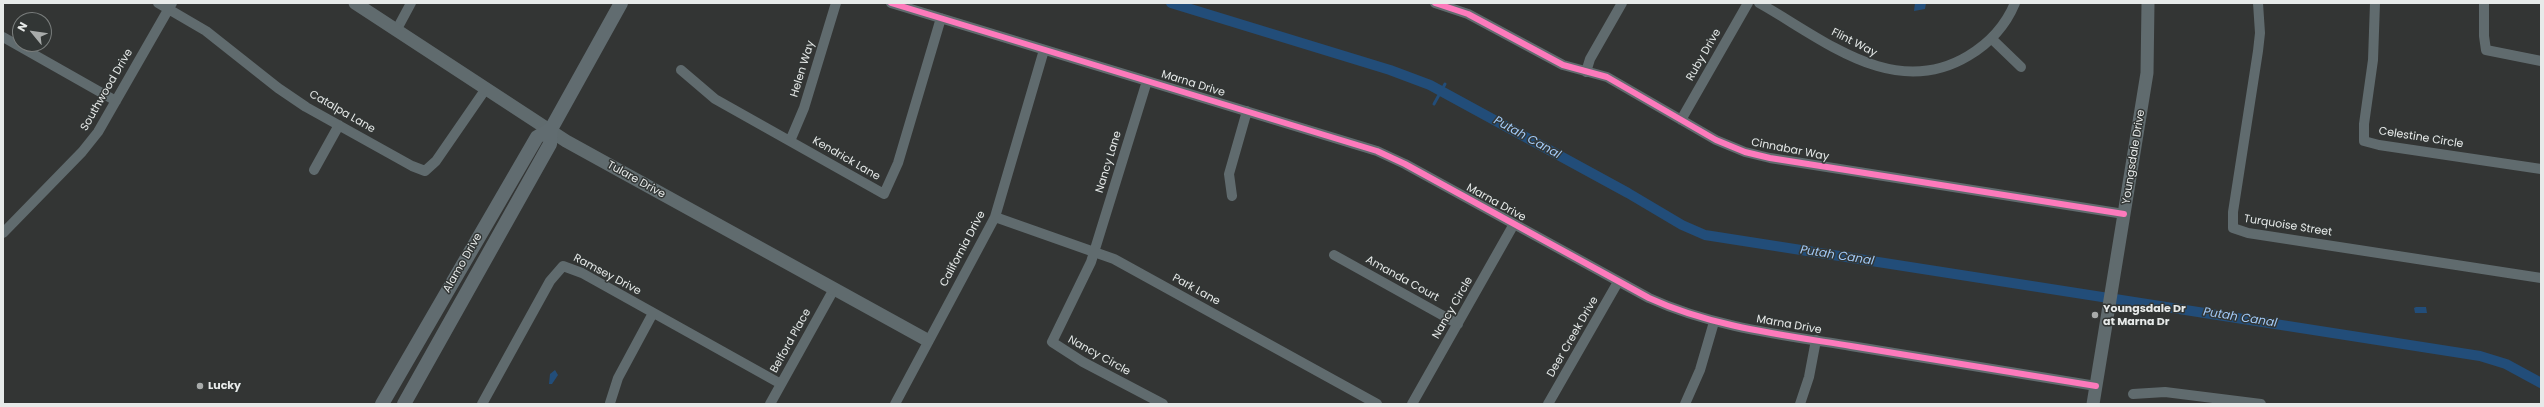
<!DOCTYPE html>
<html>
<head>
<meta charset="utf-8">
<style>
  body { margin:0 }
  #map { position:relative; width:2544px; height:407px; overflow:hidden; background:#333534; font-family:Poppins,sans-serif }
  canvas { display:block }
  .frame { position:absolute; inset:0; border:4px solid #e7eae9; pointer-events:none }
  .north { position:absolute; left:12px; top:12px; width:40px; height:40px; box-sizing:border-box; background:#323635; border:1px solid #7a7e7d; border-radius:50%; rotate:299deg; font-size:11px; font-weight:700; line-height:16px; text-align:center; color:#e7eae9 }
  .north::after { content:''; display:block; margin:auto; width:14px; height:18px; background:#a8abaa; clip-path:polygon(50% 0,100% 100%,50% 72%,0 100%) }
</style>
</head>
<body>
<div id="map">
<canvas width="2544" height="407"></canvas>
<div class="frame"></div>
<div class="north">N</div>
</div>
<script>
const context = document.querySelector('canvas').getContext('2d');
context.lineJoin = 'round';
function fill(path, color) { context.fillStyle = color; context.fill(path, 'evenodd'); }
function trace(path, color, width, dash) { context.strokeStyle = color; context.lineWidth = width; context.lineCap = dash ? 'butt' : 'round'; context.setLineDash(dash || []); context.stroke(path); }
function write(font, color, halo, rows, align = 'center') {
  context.font = font + ' Poppins,sans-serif'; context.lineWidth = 3; context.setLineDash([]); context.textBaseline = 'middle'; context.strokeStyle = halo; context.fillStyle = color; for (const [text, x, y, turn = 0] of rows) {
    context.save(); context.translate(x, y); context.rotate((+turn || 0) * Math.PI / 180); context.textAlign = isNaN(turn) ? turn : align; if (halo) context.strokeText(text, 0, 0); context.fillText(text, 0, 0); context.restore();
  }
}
fill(new Path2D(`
  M1915,3H1926L1925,9L1914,11Z
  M2416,307H2426L2427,313H2415L2414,308Z
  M555,370L558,375L552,384H549L550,374Z`), '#224d79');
trace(new Path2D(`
  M1434,104L1445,84`), '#224d79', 3);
trace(new Path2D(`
  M1171,3L1390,70L1430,85L1628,193L1682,225L1705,235L2480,356L2506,364L2541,383`), '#224d79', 10);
trace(new Path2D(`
  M158,3L206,31L278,88L306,107L412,166L425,171L436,161L485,90
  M891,3L1377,151L1405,164L1649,298C1712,327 1783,335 1851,346C1933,359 2014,373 2096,386
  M1435,3L1468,14L1563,65L1607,77L1716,140L1745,152L1770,158L2124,214
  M1759,3C1822,38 1893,101 1968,56C1990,43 2005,27 2015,3
  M2258,3L2260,33L2258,51L2233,212V228L2248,233L2541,278
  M2375,3L2373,60L2364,124V141L2379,145L2541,169
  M2484,3V36L2486,50L2541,61
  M397,29L411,3
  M3,37L116,101
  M1993,40L2021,67
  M681,70L715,99L884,194L898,163L941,18
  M1586,72L1590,59L1622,3
  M1147,81L1091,262L1052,342L1083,362L1163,404
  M1681,120L1748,3
  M790,141L804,108L836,3
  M314,170L339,125
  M1232,196L1229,174L1247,111
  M995,217L1114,259L1377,404
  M3,233L82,152L98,132L172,3
  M1334,255L1458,324
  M2133,394L2165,392L2261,404
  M610,403L618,378L653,313
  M482,404L550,281L563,266L582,273L781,384
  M770,404L834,289
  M895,404L995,217L1044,50
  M1412,404L1514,224
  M1548,404L1618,282
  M1685,404L1700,370L1714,322
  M1800,404L1809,377L1816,340`), '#606b6e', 10);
trace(new Path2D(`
  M355,3L566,141L927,340
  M2093,404L2147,73L2148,3`), '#606b6e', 13);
trace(new Path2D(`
  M382,404L537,137L551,129
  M404,404L550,144L551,129L621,3`), '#616c70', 14);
trace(new Path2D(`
  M891,3L1377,151L1405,164L1649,298C1712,327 1783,335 1851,346C1933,359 2014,373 2096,386
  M1435,3L1468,14L1563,65L1607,77L1716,140L1745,152L1770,158L2124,214`), '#fd7abc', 6);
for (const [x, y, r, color] of [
  [2095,315,4,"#a8abaa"],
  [200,386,4,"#a8abaa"]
]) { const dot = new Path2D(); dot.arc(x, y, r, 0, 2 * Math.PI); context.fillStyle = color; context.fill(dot); trace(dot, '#323635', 1.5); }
write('11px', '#e7eae9', '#323635', [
  ["Flint Way",1854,43,27],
  ["Ruby Drive",1704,55,-60],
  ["Helen Way",803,69,-73],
  ["Marna Drive",1193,84,17],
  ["Southwood Drive",107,90,-60],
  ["Catalpa Lane",342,112,30],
  ["Celestine Circle",2421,138,9],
  ["Cinnabar Way",1790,150,11],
  ["Youngsdale Drive",2134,157,-81],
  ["Kendrick Lane",846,159,30],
  ["Nancy Lane",1109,162,-73],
  ["Tulare Drive",636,180,29],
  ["Marna Drive",1496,203,29],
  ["Turquoise Street",2288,226,9],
  ["California Drive",963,249,-62],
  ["Alamo Drive",463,263,-60],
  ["Ramsey Drive",607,275,28],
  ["Amanda Court",1402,279,29],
  ["Park Lane",1196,290,29],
  ["Nancy Circle",1453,308,-60],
  ["Marna Drive",1789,325,10],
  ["Deer Creek Drive",1573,337,-60],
  ["Belford Place",791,341,-61],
  ["Nancy Circle",1099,356,29]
]);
write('bold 11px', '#e7eae9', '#323635', [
  ["Youngsdale Dr",2103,309],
  ["at Marna Dr",2103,322],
  ["Lucky",208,386]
], 'left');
write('italic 12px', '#a2c9f6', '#323635', [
  ["Putah Canal",1527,138,29],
  ["Putah Canal",1837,256,9],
  ["Putah Canal",2240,318,9]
]);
</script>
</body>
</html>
